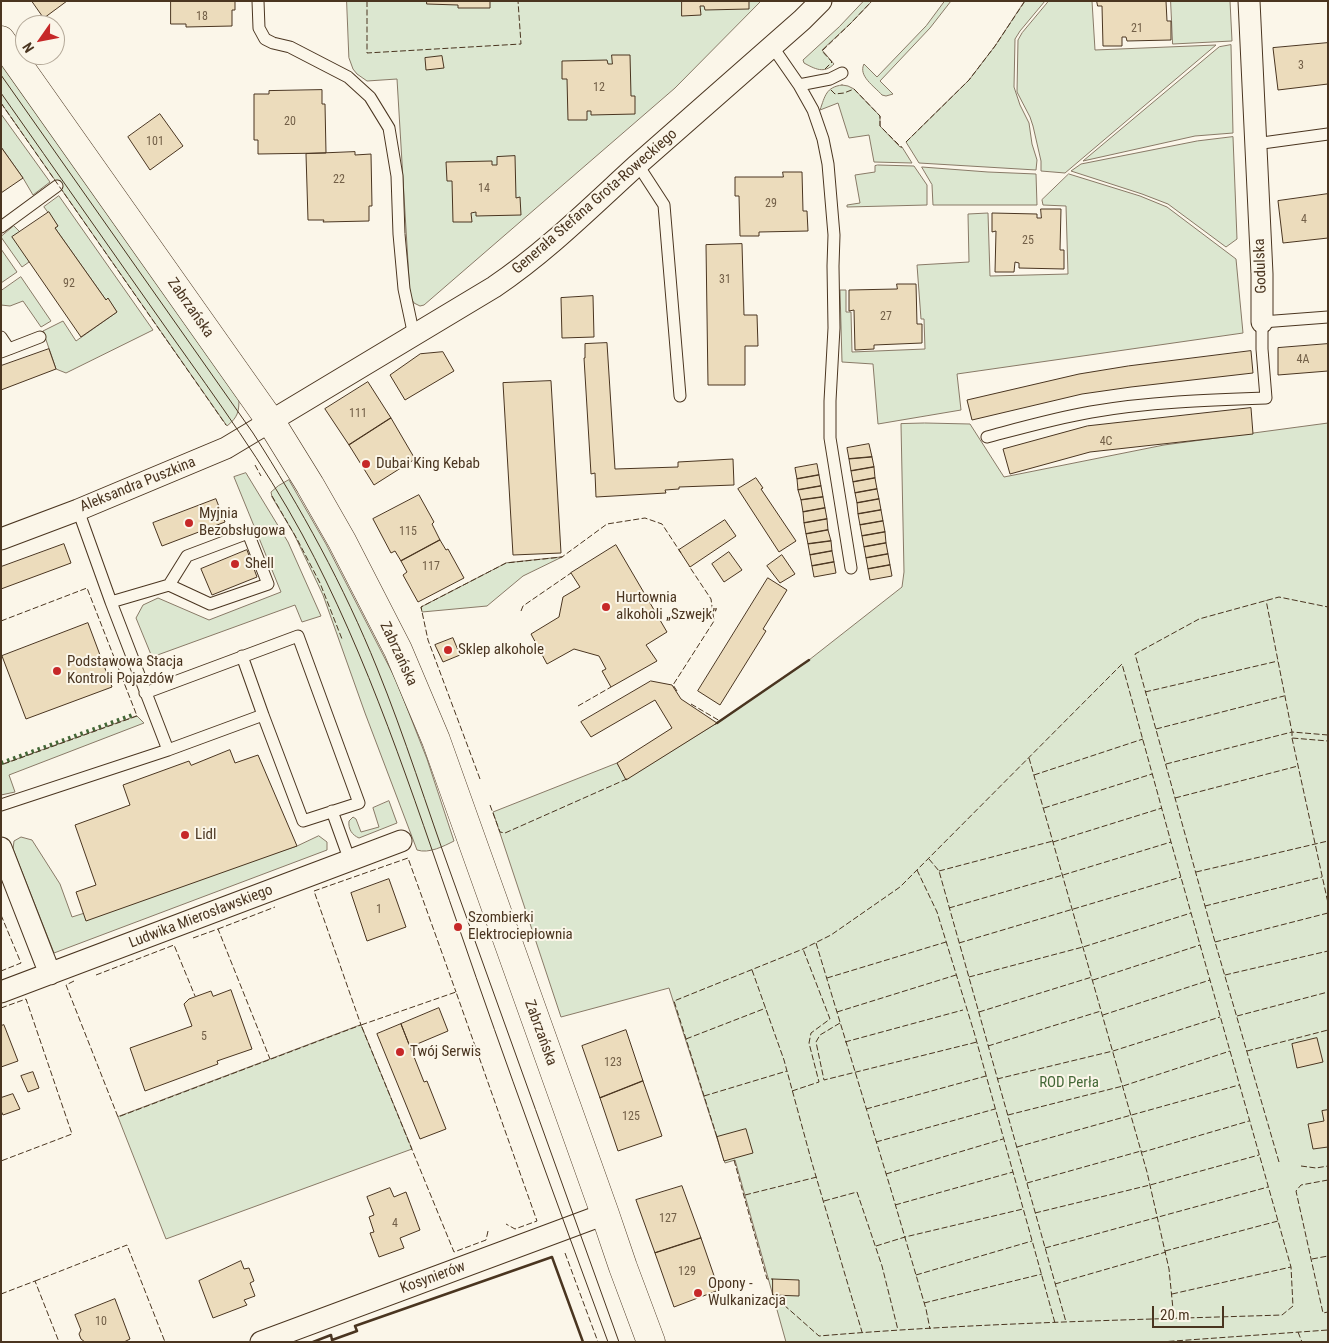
<!DOCTYPE html>
<html>
<head>
<meta charset="utf-8">
<style>
  body { margin:0 }
  #map { position:relative; width:1329px; height:1343px; overflow:hidden; background:#fbf6e9; font-family:"Roboto Condensed",sans-serif }
  canvas { display:block }
  .frame { position:absolute; inset:0; border:2px solid #4a3520; pointer-events:none }
  .north { position:absolute; left:15px; top:15px; width:50px; height:50px; box-sizing:border-box; background:#fbf6e9; border:1px solid #b4a999; border-radius:50%; rotate:237deg; font-size:14px; font-weight:700; line-height:20px; text-align:center; color:#4a3520 }
  .north::after { content:''; display:block; margin:auto; width:18px; height:22px; background:#c62828; clip-path:polygon(50% 0,100% 100%,50% 72%,0 100%) }
  .scale { position:absolute; left:1152px; top:1306px; width:72px; height:22px; box-sizing:border-box; border:2px solid #4a3520; border-top:0; padding-left:6px; font-size:15px; line-height:18px; white-space:nowrap; color:#4a3520; -webkit-text-stroke:4px #fbf6e9; paint-order:stroke }
</style>
</head>
<body>
<div id="map">
<canvas width="1329" height="1343"></canvas>
<div class="frame"></div>
<div class="north">N</div>
<div class="scale">20 m</div>
</div>
<script>
const context = document.querySelector('canvas').getContext('2d');
context.lineJoin = 'round';
function fill(path, color) { context.fillStyle = color; context.fill(path, 'evenodd'); }
function trace(path, color, width, dash) { context.strokeStyle = color; context.lineWidth = width; context.lineCap = dash ? 'butt' : 'round'; context.setLineDash(dash || []); context.stroke(path); }
function write(font, color, halo, rows, align = 'center') {
  context.font = font + ' "Roboto Condensed",sans-serif'; context.lineWidth = 4; context.setLineDash([]); context.textBaseline = 'middle'; context.strokeStyle = halo; context.fillStyle = color; for (const [text, x, y, turn = 0] of rows) {
    context.save(); context.translate(x, y); context.rotate((+turn || 0) * Math.PI / 180); context.textAlign = isNaN(turn) ? turn : align; if (halo) context.strokeText(text, 0, 0); context.fillText(text, 0, 0); context.restore();
  }
}
const green = new Path2D(`
  M347,1H761L675,88L424,305L420,306L414,303L410,296L397,79L367,81L357,74L353,69L349,58Z
  M864,1H872L851,23L822,50L834,64C824,74 815,69 804,63L803,60L839,27Z
  M945,1H951L930,28L880,81L893,94L886,96L882,95C874,86 858,76 864,64L877,77L926,26Z
  M1025,1H1045L1020,31L1015,39L1014,87L1020,105L1029,123L1032,144L1037,160L1036,170L919,163L906,142L969,80L995,46Z
  M1049,1H1092L1095,50L1216,45L1065,173L1041,171V161L1033,126L1030,117L1017,92L1018,40L1022,33Z
  M1171,1H1230L1232,41L1173,44Z
  M1231,45L1233,133L1195,136L1083,161L1219,47Z
  M1,61L239,398C239,412 238,417 227,426L1,103Z
  M842,85L848,86L854,89L880,116V126L900,147H902L912,163L874,162L869,135L849,138L838,103L820,110C825,96 826,87 842,85Z
  M1,114L50,182L33,195L23,178L1,147Z
  M1233,137L1237,239L1226,247L1168,204L1142,194L1071,171L1081,164L1197,141Z
  M878,165L914,166L927,185V205L847,207V205L860,203L855,175L875,172V166Z
  M922,167L988,172L1036,174L1037,205H933L932,185Z
  M1069,174L1140,196L1167,207L1236,259L1243,333L957,374L961,410L878,424L873,364L842,362L840,290H846V312H851L852,352L925,349L924,319H921L917,265L969,262L968,214L988,213L990,276L1068,274L1066,206L1043,205L1042,200Z
  M59,196L153,330L66,373L56,369L43,331L63,321L76,341L117,312L108,299L106,300L55,228L58,226L44,207Z
  M14,226L20,232L29,262L22,267L1,237Z
  M1,249L17,272L1,283Z
  M21,277L51,321L41,327L23,301L10,306L1,305V291Z
  M925,423L970,424L1004,477L1164,445L1328,423V1342H786L735,1160L725,1163L669,988L561,1017L493,812L617,763L626,779L720,721L809,660L902,587L904,572L901,424Z
  M246,473L288,542L321,616L302,622L295,605L152,657L136,618L143,605L158,598L209,620L281,592L234,477Z
  M289,480L326,544L396,680L427,759L454,841C444,846 429,854 417,850L365,713L323,595L294,534L272,497L271,492L278,486Z
  M562,557L523,576L487,606L422,612L421,607L506,563Z
  M137,716L144,723L9,775L15,792L1,795V765Z
  M389,801L397,823L359,838C352,835 348,829 349,821L353,817L356,819L361,832L379,827L373,808Z
  M319,836L327,842V850L54,953L13,849L14,841L21,837L32,840L60,884L72,917L297,846Z
  M361,1025L412,1149L166,1239L118,1117Z`);
fill(green, '#dce7d0');
trace(green, '#887966', 1);
const building = new Path2D(`
  M32,1H67L44,18Z
  M171,1H235V10H232V26L186,27V24H171Z
  M427,1H490V8H458V5L427,4Z
  M682,1H749V9L705,10L704,6H700L701,15L682,16Z
  M1097,1H1166L1167,21H1171V40L1127,41L1126,37H1122V46H1103L1102,6H1098Z
  M1328,43V84L1278,90L1273,48Z
  M612,55H630L631,96H635V114L591,115V111H587V120H568L567,79H562V61L607,60L608,64H612Z
  M442,56L444,68L426,70L425,58Z
  M322,90V104H325L326,153L258,154V140H254V94H269V91Z
  M160,114L183,146L150,170L128,137Z
  M1,147L23,178L1,193Z
  M355,152V155L371,154L372,206H369V221L323,222L324,220H308L306,154Z
  M515,156L516,198L520,197L521,215L476,216V212L471,213L472,222H453L452,181H447L446,162L492,161V165H497V157Z
  M783,172H802L803,211H807L808,231L759,232V236H740L739,196H735V177H783Z
  M1328,194V238L1283,243L1278,201Z
  M1041,209H1061L1060,250H1064V269L1019,268V263L1015,262L1014,272H995L996,231L992,232V213L1037,214V218H1041Z
  M49,212L58,226L55,228L106,300L108,298L117,312L81,337L12,237Z
  M742,244L744,315H757L758,346H745V385H708L706,245Z
  M897,284H916L917,324H922V343L874,345V349L855,350L854,310L849,311V290L897,289Z
  M593,296L594,337L562,338L561,298Z
  M607,343L615,469L678,467V462L733,459L734,485L679,487V489L665,490L666,493L596,497L595,473L591,474L584,358H585V344Z
  M1328,344V371L1278,375V348Z
  M49,349L56,369L1,390V366Z
  M1251,351L1253,373L1131,387L1082,394L972,420L967,400L1079,374L1128,366Z
  M443,352L454,371L405,400L390,375L420,354Z
  M551,381L561,553L513,555L503,383Z
  M368,382L391,418L349,445L325,409Z
  M1251,408L1253,434L1090,452L1010,474L1003,449L1087,426Z
  M391,418L415,459L374,485L349,445Z
  M869,444L872,457L849,459L847,448Z
  M872,457L874,467L851,471L849,459Z
  M817,464L819,475L797,479L795,468Z
  M874,467L875,478L853,482L851,471Z
  M819,475L821,486L798,490L797,479Z
  M756,478L763,488L761,489L796,541L779,552L738,489Z
  M875,478L877,489L855,493L853,482Z
  M821,486L823,497L801,500L798,490Z
  M877,489L879,499L857,503L855,493Z
  M419,495L434,522L432,524L440,540L401,561L395,551L391,553L373,519Z
  M823,497L825,508L803,512L801,500Z
  M216,499L225,522L162,546L153,523Z
  M879,499L881,510L858,514L857,503Z
  M825,508L827,519L804,523L803,512Z
  M881,510L883,521L860,525L858,514Z
  M827,519L828,530L806,534L804,523Z
  M725,520L736,536L690,567L679,550Z
  M883,521L885,532L862,536L860,525Z
  M828,530L831,541L808,544L806,534Z
  M885,532L886,543L864,547L862,536Z
  M440,540L446,550L448,549L464,578L418,602L403,575L407,572L401,561Z
  M831,541L832,551L810,555L808,544Z
  M886,543L888,554L866,558L864,547Z
  M64,544L71,563L1,589V567Z
  M616,545L667,632L646,645L657,661L611,687L602,671L606,669L599,656L574,649L547,664L531,634L559,617L563,597L580,587L571,573Z
  M247,550L257,577L212,595L201,569Z
  M832,551L834,562L812,566L810,555Z
  M729,552L742,570L724,582L712,564Z
  M888,554L890,565L868,569L866,558Z
  M782,555L795,574L780,583L767,566Z
  M834,562L836,573L814,577L812,566Z
  M890,565L892,576L870,580L868,569Z
  M768,578L787,590L763,629L766,631L720,705L698,691Z
  M88,623L112,687L26,719L2,656Z
  M453,638L460,655L443,662L435,645Z
  M651,681L672,685L681,699L717,723L626,780L617,763L672,728L655,700L591,737L581,722Z
  M230,750L235,763L258,755L297,846L86,921L76,892L96,885L75,825L130,805L123,785L189,761L191,765Z
  M389,879L406,927L367,941L351,893Z
  M231,990L252,1049L217,1061L218,1064L145,1091L130,1048L192,1026L184,1004L189,999L211,991L213,996Z
  M439,1008L448,1031L410,1047L401,1024Z
  M401,1024L424,1082L427,1081L446,1129L420,1139L377,1034Z
  M4,1025L18,1061L1,1067V1026Z
  M626,1030L643,1081L600,1098L582,1046Z
  M1317,1038L1323,1062L1297,1068L1292,1044Z
  M33,1072L39,1088L28,1092L21,1076Z
  M643,1081L662,1136L618,1151L600,1098Z
  M13,1094L20,1109L3,1115L1,1111V1098Z
  M1328,1110V1147L1313,1149L1308,1124L1324,1121L1322,1111Z
  M746,1129L753,1153L724,1161L717,1137Z
  M682,1186L701,1238L655,1253L636,1200Z
  M390,1188L394,1197L406,1192L420,1230L400,1238L404,1248L379,1257L370,1233L374,1232L369,1217L374,1215L367,1197Z
  M701,1238L719,1290L674,1307L655,1253Z
  M241,1261L244,1269L249,1268L254,1281L250,1283L255,1296L244,1300L247,1305L213,1318L199,1281Z
  M773,1279L799,1280V1296L773,1295Z
  M115,1299L130,1339L124,1342H85L81,1339L79,1334L81,1330L75,1315Z`);
fill(building, '#ecdcbc');
trace(building, '#4a3520', 1);
const lane = new Path2D(`
  M258,1L259,28L265,39L273,43L290,47L348,77L370,97L389,128L397,176L399,234L404,289L414,336
  M772,46L799,85L813,110L823,139L828,164L834,235L833,266L834,328L830,401V438L851,568
  M799,85L830,79L842,73
  M1255,144L1328,134
  M638,165L664,205L680,396
  M1,227L57,186
  M1,337L9,349L1,352
  M9,349L40,337
  M987,437C1021,428 1056,418 1091,412C1148,402 1207,400 1266,398L1262,349V322L1328,317
  M111,602L169,585L187,556L248,533L268,584L210,604L169,585
  M242,656L263,715
  M145,693L298,636L359,803L303,821L263,715L168,750
  M1,805L168,750L111,602L78,510
  M332,811L350,861`);
const street = new Path2D(`
  M1249,1L1262,274V322
  M1,539L78,510L226,448L494,287C546,252 590,208 636,166C691,117 747,69 802,20L821,1
  M1,848L50,974
  M1,992L401,841
  M261,1342L605,1214`);
const secondary = new Path2D(`
  M1,40L271,422L310,485L342,541L398,650L436,740L605,1214L623,1267L651,1342`);
trace(lane, '#4a3520', 13);
trace(street, '#4a3520', 23);
trace(secondary, '#4a3520', 29);
trace(lane, '#fbf6e9', 11);
trace(street, '#fbf6e9', 21);
trace(secondary, '#fbf6e9', 28);
trace(new Path2D(`
  M1,75L253,433C301,508 344,586 377,668C405,737 427,808 452,877C508,1032 563,1187 619,1342
  M1,93C58,174 114,254 171,335C217,400 264,464 302,534C369,658 412,793 458,925C506,1065 557,1203 608,1342`), '#4a3520', 1);
trace(new Path2D(`
  M1,763L135,714`), '#436837', 4, [2.5, 4]);
trace(new Path2D(`
  M367,1V53L521,44L518,1
  M825,69L832,62L822,51L851,23L872,1
  M831,90L835,94L844,93L854,89L880,116V126L901,147H902
  M1,103L226,425
  M906,142L969,80L995,46L1025,1
  M255,465L261,476
  M272,496L297,539L320,583L342,639
  M521,611L523,606L571,573
  M1,621L87,588L137,716L1,765
  M677,691L673,685L714,621L711,599L689,566
  M1145,692L1278,661
  M691,704L720,721L714,725
  M578,706L611,687
  M1156,729L1284,696
  M1328,735L1292,732V738L1328,741
  M1292,738L1328,903
  M1029,758L1147,1172L1169,1269L1174,1319
  M1166,764L1292,732L1266,600
  M1034,775L1143,739
  M480,779L428,640L421,607L506,563L562,557L607,524L645,518L662,524L681,553
  M1175,798L1298,766
  M490,805L500,832L505,833L629,778
  M1044,808L1152,774
  M1053,842L1162,808
  M929,859L939,871L1066,1322
  M917,870L937,912L974,1032L1055,1323
  M939,871L1053,841
  M1196,872L1328,841
  M1205,906L1322,877
  M949,908L1063,875L1171,842
  M1,915L21,963L1,971
  M218,929L275,907
  M193,938L218,929L270,1059
  M1215,942L1328,913
  M816,943L891,1190L926,1309L930,1329
  M959,943L1181,877
  M752,970L784,1060L812,1163L862,1332
  M96,975L174,945L195,996
  M1225,975L1328,951
  M969,977L1083,947L1191,913
  M827,978L946,942
  M1093,980L1200,945
  M74,981L66,985L118,1117L361,1025L314,891L408,858L456,992
  M1,1008L26,999L72,1134L1,1161
  M837,1012L956,975
  M979,1012L1092,977
  M1103,1015L1210,980
  M1237,1016L1328,992
  M840,1023L820,1035L816,1042L824,1080L977,1042
  M686,1039L766,1008
  M845,1042L963,1010
  M988,1046L1101,1011
  M1247,1051L1328,1030
  M997,1079L1113,1051L1220,1017
  M792,1091L819,1082L809,1043L811,1033L830,1019L803,949
  M704,1096L787,1071
  M866,1109L986,1076
  M1008,1115L1123,1086L1230,1051
  M717,1137L674,1001L803,949L831,935L900,887L1122,664L1171,842L1291,1267L1293,1306L1282,1315C1128,1320 973,1323 819,1336L775,1297
  M876,1142L995,1109
  M1017,1147L1239,1085
  M734,1160L767,1279H773
  M1279,1162L1215,942L1135,654L1199,619L1279,597L1328,607
  M1301,1166L1316,1168L1328,1166
  M886,1174L1003,1139
  M1328,1180L1301,1185L1296,1191L1323,1313L1328,1312
  M1027,1183L1141,1151L1143,1152L1249,1121
  M745,1195L817,1177
  M824,1201L857,1192L882,1266L898,1330
  M895,1205L1013,1172
  M1035,1213L1150,1185L1259,1155
  M488,1231L486,1240L454,1252L361,1025L456,992L537,1221L515,1229L506,1224
  M876,1246L905,1237L1023,1209
  M1045,1248L1268,1187
  M1165,1251L1278,1221
  M565,1253L598,1342
  M1312,1259L1328,1256
  M916,1275L1032,1241
  M35,1281L127,1245L165,1342
  M1055,1284L1166,1252
  M1,1294L35,1281L59,1342
  M1172,1294L1291,1267
  M924,1303L1042,1274
  M1298,1332L1302,1342
  M1160,1342L1328,1330`), '#4a3520', 1, [6, 2.5]);
trace(new Path2D(`
  M717,723L809,660
  M313,1342L331,1335L332,1340L357,1331L355,1326L552,1257L583,1342`), '#4a3520', 2.5);
for (const [x, y, r, color] of [
  [366,464,5,"#c62828"],
  [189,523,5,"#c62828"],
  [235,564,5,"#c62828"],
  [606,607,5,"#c62828"],
  [448,650,5,"#c62828"],
  [57,671,5,"#c62828"],
  [185,835,5,"#c62828"],
  [458,927,5,"#c62828"],
  [400,1052,5,"#c62828"],
  [698,1293,5,"#c62828"]
]) { const dot = new Path2D(); dot.arc(x, y, r, 0, 2 * Math.PI); context.fillStyle = color; context.fill(dot); trace(dot, '#fbf6e9', 2); }
write('12px', '#725f47', null, [
  ["18",202,17],
  ["21",1137,29],
  ["3",1301,66],
  ["12",599,88],
  ["20",290,122],
  ["101",155,142],
  ["22",339,180],
  ["14",484,189],
  ["29",771,204],
  ["4",1304,220],
  ["25",1028,241],
  ["31",725,280],
  ["92",69,284],
  ["27",886,317],
  ["4A",1303,360],
  ["111",358,414],
  ["4C",1106,442],
  ["115",408,532],
  ["117",431,567],
  ["1",379,910],
  ["5",204,1037],
  ["123",613,1063],
  ["125",631,1117],
  ["127",668,1219],
  ["4",395,1224],
  ["129",687,1272],
  ["10",101,1322]
]);
write('15px', '#4a3520', '#fbf6e9', [
  ["Generała Stefana Grota-Roweckiego",595,202,-41],
  ["Godulska",1261,266,-92],
  ["Zabrzańska",190,308,55],
  ["Aleksandra Puszkina",138,485,-22],
  ["Zabrzańska",398,654,65],
  ["Ludwika Mierosławskiego",201,917,-21],
  ["Zabrzańska",540,1033,70],
  ["Kosynierów",433,1278,-20]
]);
write('15px', '#4a3520', '#fbf6e9', [
  ["Dubai King Kebab",376,464],
  ["Myjnia",199,514],
  ["Bezobsługowa",199,531],
  ["Shell",245,564],
  ["Hurtownia",616,598],
  ["alkoholi „Szwejk”",616,615],
  ["Sklep alkohole",458,650],
  ["Podstawowa Stacja",67,662],
  ["Kontroli Pojazdów",67,679],
  ["Lidl",195,835],
  ["Szombierki",468,918],
  ["Elektrociepłownia",468,935],
  ["Twój Serwis",410,1052],
  ["Opony -",708,1284],
  ["Wulkanizacja",708,1301]
], 'left');
write('15px', '#436837', '#fbf6e9', [
  ["ROD Perła",1069,1083]
]);
</script>
</body>
</html>
